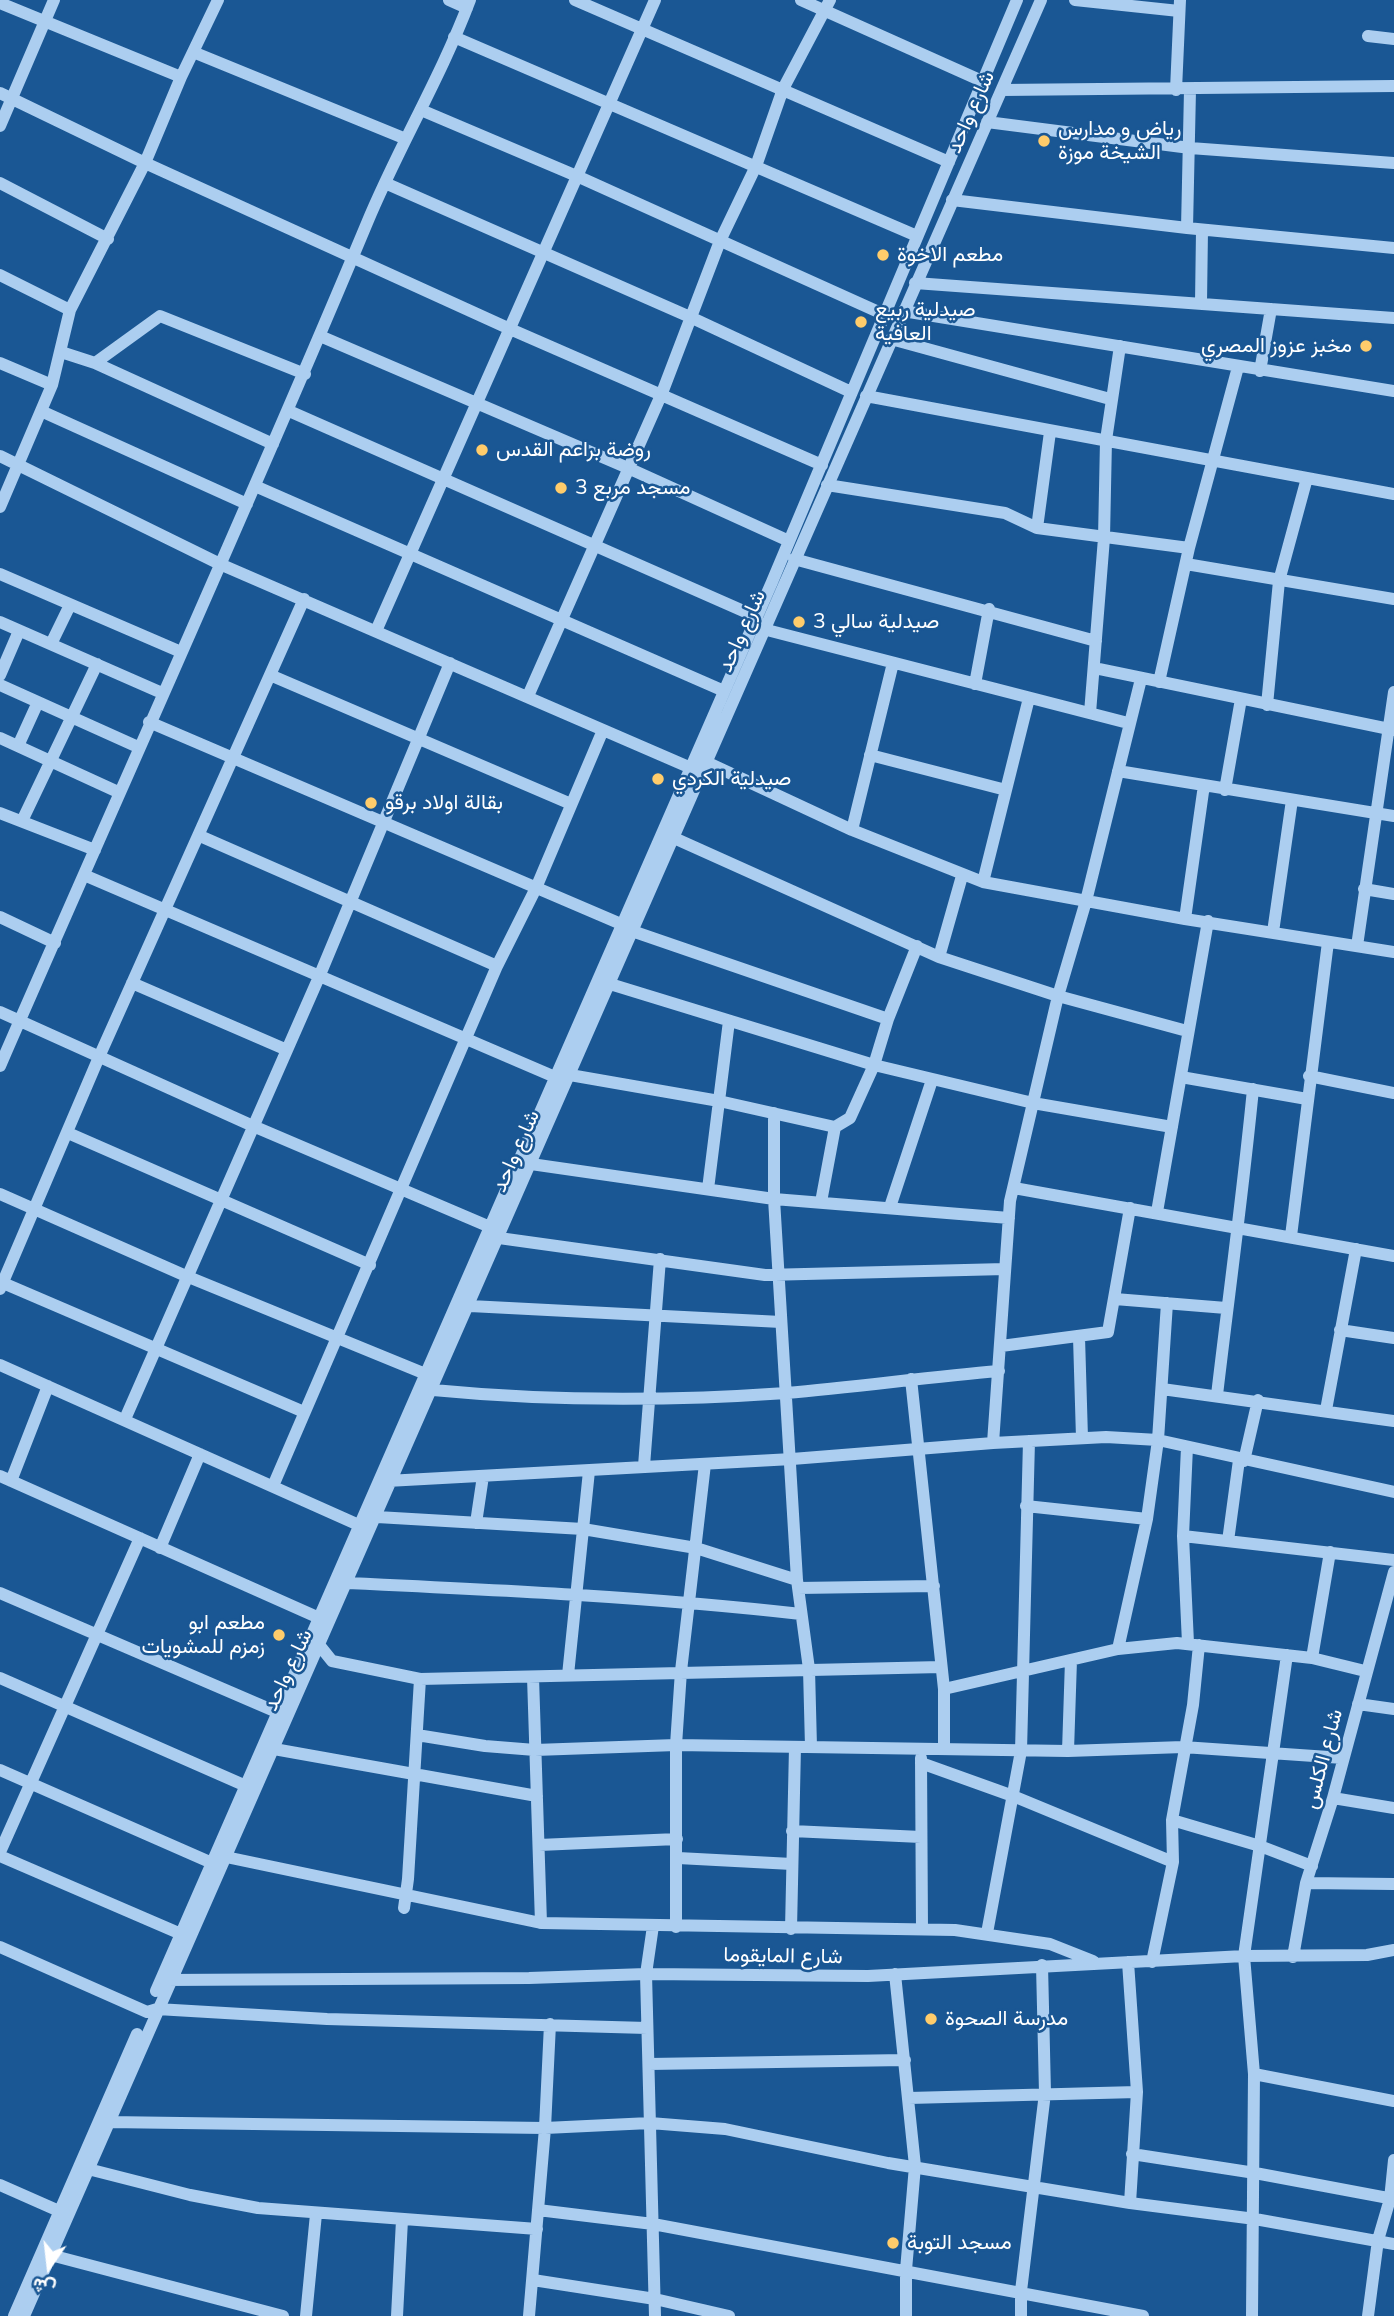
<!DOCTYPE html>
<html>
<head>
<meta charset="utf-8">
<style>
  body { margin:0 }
  #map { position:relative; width:1394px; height:2316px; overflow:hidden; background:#1a5794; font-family:Mulish,Vazirmatn,sans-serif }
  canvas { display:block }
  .north { position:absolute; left:14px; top:2232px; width:70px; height:70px; -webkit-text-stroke:5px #1a5794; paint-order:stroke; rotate:194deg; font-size:19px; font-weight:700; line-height:28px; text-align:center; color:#fff }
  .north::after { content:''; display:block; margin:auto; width:24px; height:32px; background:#fff; clip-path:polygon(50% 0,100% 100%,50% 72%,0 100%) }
</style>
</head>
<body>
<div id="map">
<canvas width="1394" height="2316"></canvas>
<div class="north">ش</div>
</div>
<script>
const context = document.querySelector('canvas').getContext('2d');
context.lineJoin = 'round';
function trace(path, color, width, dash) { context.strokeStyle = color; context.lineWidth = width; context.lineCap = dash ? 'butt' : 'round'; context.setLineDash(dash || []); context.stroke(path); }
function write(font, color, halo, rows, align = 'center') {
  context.font = font + ' Mulish,Vazirmatn,sans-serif'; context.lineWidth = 5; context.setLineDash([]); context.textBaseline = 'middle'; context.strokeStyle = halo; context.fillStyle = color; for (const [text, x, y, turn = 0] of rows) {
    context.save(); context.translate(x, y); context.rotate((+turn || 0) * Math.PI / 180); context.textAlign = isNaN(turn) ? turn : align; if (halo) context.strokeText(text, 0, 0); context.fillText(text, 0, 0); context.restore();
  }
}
trace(new Path2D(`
  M449,0L467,8
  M575,0L949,162
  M801,0L982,81
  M1075,0L1179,11
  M0,3L181,77
  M1368,36L1394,39
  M454,37L917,236
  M193,52L406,139
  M1002,90L1394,86
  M1176,90L1180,0
  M0,93L145,163L510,329L822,465
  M421,110L579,177L883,314
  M987,122L1190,148L1394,163
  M0,126L54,0
  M0,183L108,239
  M385,183L690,317L851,392
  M952,200L1187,228L1394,248
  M1187,228L1190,90
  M0,275L70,310
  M915,283L1394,318
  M1201,303L1202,230
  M903,311L1394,391
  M320,336L628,468L789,541
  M891,339L1110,399
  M61,352L95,363L273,444
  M0,363L52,385
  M95,363L160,316L305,374
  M1260,371L1271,309
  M866,396L1394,494
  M41,411L247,504
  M289,411L757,617
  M0,456L222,565L691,768
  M827,485L1005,513L1037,528L1189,548
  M255,486L724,691
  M0,507L52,385L70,310L145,163L181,77L218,0
  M1037,528L1050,432
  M794,559L1096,641
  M1186,564L1394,599
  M0,574L181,652
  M0,622L162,693
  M763,629L1128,723
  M376,631L655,0
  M51,644L70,605
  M1095,668L1394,730
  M0,675L19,631
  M270,675L571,804
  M1159,682L1189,548L1238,367
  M975,684L989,609
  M0,685L138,747
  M528,696L662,393L720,241L756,166L783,89L830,0
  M1267,705L1279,581L1307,478
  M1090,713L1104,538L1106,440L1120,346
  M149,722L621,924
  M0,738L118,792
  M18,746L38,702
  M870,755L1006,790
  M706,762L852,830L983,882L1185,919L1394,952
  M1118,771L1394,816
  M1225,790L1241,699
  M0,813L95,850
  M22,821L97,664
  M852,830L893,663
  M200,836L497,966
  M674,838L939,957L1058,996L1187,1031
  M84,875L555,1077
  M983,882L1029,698
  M1364,889L1394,894
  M0,917L55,943
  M1185,919L1204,785
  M632,931L888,1019
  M1273,932L1292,800
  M1357,946L1394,692
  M939,957L962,876
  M132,983L287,1050
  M610,984L874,1065L1033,1103L1172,1127
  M0,1012L253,1126L490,1227
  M0,1066C122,785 249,506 367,223C398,148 441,77 470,0
  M570,1075L719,1101L835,1127
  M1309,1076L1394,1093
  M1181,1077L1307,1099
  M774,1113V1199L797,1580L809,1669L811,1747
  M68,1133L370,1265
  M531,1164L774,1199L1009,1218
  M1014,1188L1394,1256
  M708,1189L729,1021
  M0,1194L186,1276L428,1375
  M821,1202L835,1127L850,1118L874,1065L888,1019L917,946
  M890,1207L932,1080
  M1157,1212L1208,921
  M1291,1236L1328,942
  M499,1238L765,1275L1005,1269
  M3,1283L304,1412
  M0,1289L99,1057L304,599
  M1115,1299L1226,1308
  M470,1306L781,1322
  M1340,1330L1394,1338
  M1079,1337L1082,1438
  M1001,1346L1108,1332L1130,1208
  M0,1365L361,1526
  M911,1379L944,1689V1748
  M1162,1389L1394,1421
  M433,1390C547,1401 672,1401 786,1393C857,1387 928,1377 999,1371
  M1217,1395C1229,1293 1243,1192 1253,1089
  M1326,1410L1356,1249
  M125,1419L319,977L450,663
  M993,1443L1010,1201L1058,996L1086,901L1141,679
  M1187,1447L1183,1536L1188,1643
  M1244,1461L1258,1400
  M644,1466L660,1259
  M0,1476L326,1621
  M11,1481L48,1386
  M387,1481L792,1459L993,1443L1106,1437L1158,1440L1394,1492
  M273,1486L497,966L536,888L603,730
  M1026,1506L1147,1519
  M377,1517L583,1529L696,1548L797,1580
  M476,1523L483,1476
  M1183,1536L1394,1560
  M1228,1541L1239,1460
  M160,1548L200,1454
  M347,1583C499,1590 650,1597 801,1614
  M798,1588L934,1586
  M0,1593L279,1713
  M316,1641L332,1661L420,1679L941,1667
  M1118,1649L1147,1519L1158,1440L1167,1303
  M1312,1658L1330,1552
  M568,1675L589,1471
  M533,1677L541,1923
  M0,1678L246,1786
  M944,1689L1118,1649L1177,1643L1312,1658L1365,1671
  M1358,1704L1394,1709
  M417,1735L485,1746L535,1750L676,1745L1068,1751L1183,1747L1343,1758
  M274,1749L537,1796
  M1068,1751L1071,1660
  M921,1758L922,1929
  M921,1763L1013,1796L1173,1862
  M0,1770L212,1863
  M1333,1798L1394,1808
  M1172,1820L1260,1846L1312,1866
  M792,1831L921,1837
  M539,1845L677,1839
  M0,1852L140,1538
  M0,1856L181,1934
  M226,1857L541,1923L955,1930L1050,1944L1093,1961
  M678,1858L792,1864
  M1306,1883L1394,1884
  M404,1908L408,1879L420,1679
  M653,1926L646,1974L655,2316
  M676,1927V1745L681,1671L705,1464
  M791,1929L795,1747
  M987,1933L1021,1751L1029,1441
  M0,1947L147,2012L157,2009L327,2019L647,2028
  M1293,1957L1306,1883L1333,1798L1394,1572
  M1128,1962L1137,2092L1130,2203
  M1152,1962L1173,1862L1172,1820L1193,1705L1199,1645
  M895,1974L915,2166L906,2270V2316
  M165,1980L529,1978L646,1974L868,1976L1244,1956L1367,1955L1394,1950
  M156,1991L772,582L1017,0
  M649,2064L905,2060
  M1254,2074L1394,2101
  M909,2098L1137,2092
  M108,2122L545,2128L650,2123L725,2129L888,2163L1130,2203L1255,2219L1394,2244
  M1132,2154L1255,2173L1394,2199
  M88,2169L190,2195L258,2208L537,2229
  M0,2185L59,2211
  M538,2210L653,2224L1143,2316
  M43,2253L283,2316
  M533,2280L655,2299L729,2316
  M14,2316L137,2034
  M24,2316L1041,0
  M306,2316L316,2214
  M397,2316L402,2220
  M529,2316L545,2128L550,2024
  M1021,2316V2291L1045,2093L1042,1965
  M1252,2316L1254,2074L1244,1956L1287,1655
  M1368,2316L1378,2240L1390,2199L1394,2160`), '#accef0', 12);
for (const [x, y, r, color] of [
  [1044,141,7,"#ffcc6b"],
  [883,255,7,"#ffcc6b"],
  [861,322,7,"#ffcc6b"],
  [1366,346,7,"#ffcc6b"],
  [482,450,7,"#ffcc6b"],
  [561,488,7,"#ffcc6b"],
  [799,622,7,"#ffcc6b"],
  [658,779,7,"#ffcc6b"],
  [371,803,7,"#ffcc6b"],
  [279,1635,7,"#ffcc6b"],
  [931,2019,7,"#ffcc6b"],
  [893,2243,7,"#ffcc6b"]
]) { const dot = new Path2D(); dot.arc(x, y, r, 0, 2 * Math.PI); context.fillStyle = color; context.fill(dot); trace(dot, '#1a5794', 2.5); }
write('21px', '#fff', '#1a5794', [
  ["شارع واحد",971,112,-66],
  ["شارع واحد",742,631,-66],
  ["شارع واحد",516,1151,-66],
  ["شارع واحد",288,1670,-65],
  ["شارع الكلس",1323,1759,-75],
  ["شارع المايقوما",783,1956,1]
]);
write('21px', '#fff', '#1a5794', [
  ["رياض و مدارس",1058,129],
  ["الشيخة موزة",1058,153],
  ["مطعم الاخوة",897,255],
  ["صيدلية ربيع",875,310],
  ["العافية",875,334],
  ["مخبز عزوز المصري",1352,346,"right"],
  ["روضة براعم القدس",496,450],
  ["مسجد مربع 3",575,488],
  ["صيدلية سالي 3",813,622],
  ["صيدلية الكردي",672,779],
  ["بقالة اولاد برقو",385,803],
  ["مطعم ابو",265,1623,"right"],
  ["زمزم للمشويات",265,1647,"right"],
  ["مدرسة الصحوة",945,2019],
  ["مسجد التوبة",907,2243]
], 'left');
</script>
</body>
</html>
